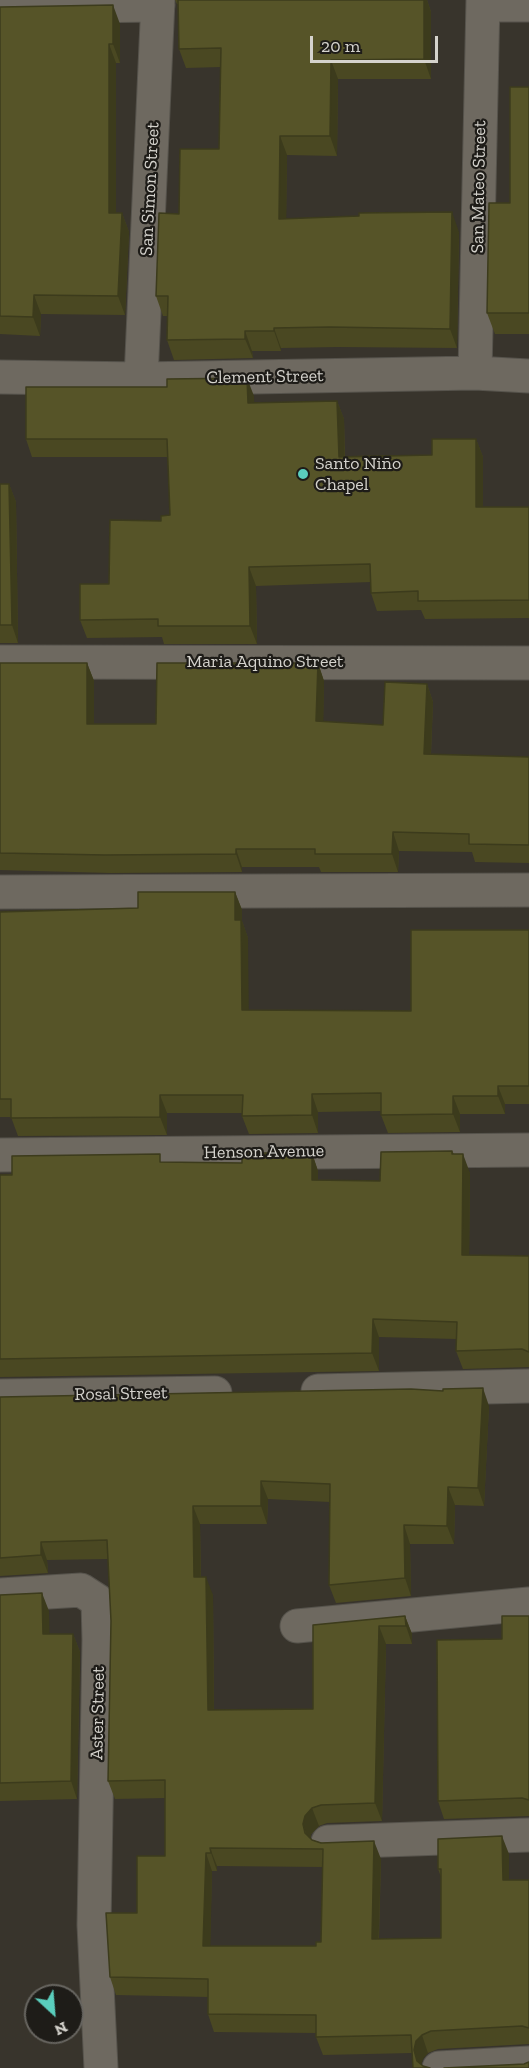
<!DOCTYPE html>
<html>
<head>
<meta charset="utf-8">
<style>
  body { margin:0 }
  #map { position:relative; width:529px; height:2068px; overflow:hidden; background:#38342c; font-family:"Zilla Slab",serif }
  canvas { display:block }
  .north { position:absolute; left:24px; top:1984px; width:60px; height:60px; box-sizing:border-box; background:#1e1c18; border:2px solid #676560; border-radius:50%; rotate:154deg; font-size:16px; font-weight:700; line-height:24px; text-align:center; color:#d5d3cd }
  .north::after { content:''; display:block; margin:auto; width:21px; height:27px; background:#5acebd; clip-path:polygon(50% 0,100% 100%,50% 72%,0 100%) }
  .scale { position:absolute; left:310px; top:36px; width:128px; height:27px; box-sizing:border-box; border:3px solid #d5d3cd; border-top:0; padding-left:8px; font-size:18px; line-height:21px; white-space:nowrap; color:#d5d3cd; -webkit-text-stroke:4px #1e1c18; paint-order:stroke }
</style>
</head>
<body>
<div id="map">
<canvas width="529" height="2068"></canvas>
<div class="north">N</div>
<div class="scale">20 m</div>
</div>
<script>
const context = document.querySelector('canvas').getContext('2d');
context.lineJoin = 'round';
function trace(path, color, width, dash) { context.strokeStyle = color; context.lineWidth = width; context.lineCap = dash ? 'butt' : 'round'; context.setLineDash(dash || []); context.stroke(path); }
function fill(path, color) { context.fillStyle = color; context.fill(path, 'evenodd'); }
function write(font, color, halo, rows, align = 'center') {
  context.font = font + ' "Zilla Slab",serif'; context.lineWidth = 4.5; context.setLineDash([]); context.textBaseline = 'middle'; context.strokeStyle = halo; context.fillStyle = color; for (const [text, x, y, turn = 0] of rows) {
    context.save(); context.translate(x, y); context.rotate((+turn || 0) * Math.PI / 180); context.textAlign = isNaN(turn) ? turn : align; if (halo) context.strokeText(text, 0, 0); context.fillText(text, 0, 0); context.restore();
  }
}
const street = new Path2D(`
  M483,5H529
  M0,7L158,5
  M475,373L483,0
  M0,377L141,379L475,373L529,376
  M141,379L158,0
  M0,662L529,663
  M0,892L529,890
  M0,1155L529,1150
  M318,1391L529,1386
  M0,1396L215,1393
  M0,1595L81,1590L98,1601L99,1640L94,1925L101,2068
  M297,1626L529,1604
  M328,1842L529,1835
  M439,2068L529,2063`);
trace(street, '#56534c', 35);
trace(street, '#6e6960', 33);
fill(new Path2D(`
  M175,0H427L431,12V79H338L337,156L287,155L286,219L459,232L457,348L338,347L281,348V351H252L253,358L174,360L167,340V316H163L156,296L179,214L219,149L221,67L186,68L179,49L178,4H177Z
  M0,7L120,24V63H116V213H122L129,232L125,315L41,314L40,336L0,334Z
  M529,87V334H495L487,313L510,203Z
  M254,396V403L337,401L344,419L345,456L432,455L476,439L483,457V507H529V618L425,619L421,610L377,611L371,593V582L256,586L257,644H164L162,637L87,638L80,620L109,584L161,521L170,515L168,457H32L26,439Z
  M0,484H9L16,502L18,643H0Z
  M0,663H87L94,681V724H156L318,663L324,681L323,722L383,725L427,684L433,702L431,754L529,757V863L475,862L472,852L399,851L398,872H321L319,867H242V872L111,873L0,870Z
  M235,892L242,910V921L248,938V1010L411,1011L529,930V1104H505V1114H460V1132L388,1133L381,1115V1111L318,1112V1133L249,1134L242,1116V1113H167V1135L18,1136L11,1117H0V912L138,908Z
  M452,1151L454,1154L470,1173L469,1255L529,1256V1367L463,1369L456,1351V1339L379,1337V1371L0,1377V1175L163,1162L242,1163L312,1153L318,1171V1180L380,1181Z
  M0,1397L489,1406L484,1506L455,1505L454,1544H410L411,1596L336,1603L329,1585L330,1502L268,1499L267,1524H200L201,1577L213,1595L214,1710L313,1709V1625L405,1616L412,1634V1644H386L382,1821L327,1823L319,1826L311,1834L310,1838L312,1840L381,1859L379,1939L441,1938V1877L438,1869L509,1854V1880H529V2044L438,2049L428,2053L413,2068L412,2053L323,2055L316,2037V2033L214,2032L208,2014V1997L116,1995L110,1977L137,1913L165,1856V1798L115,1799L108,1781L111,1621L108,1559L47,1560L48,1573L0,1576ZM217,1866L323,1867L321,1942L316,1946H210L212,1871H217Z
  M0,1595L49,1611V1634H73L80,1652L77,1799L0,1801Z
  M529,1616V1816L444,1819L438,1801L502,1639Z`), '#4a4822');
fill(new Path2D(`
  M424,0H427L431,12V79L424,59Z
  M113,5L120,24V63L113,44Z
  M109,44L116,63V232L109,213Z
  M331,60L338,79L337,156L330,136Z
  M280,136L287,155L286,238L279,219Z
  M452,212L459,232L457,348L450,329Z
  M122,213L129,232L125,315L118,296Z
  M34,295L41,314L40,336L33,317Z
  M274,328L281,348V351L274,331Z
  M245,331L252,351L253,358L245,339Z
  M247,378L254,396L255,421L248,403Z
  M337,401L344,419L345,475L339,457Z
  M476,439L483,457V525L476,507Z
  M9,484L16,502L18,643L12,625Z
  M249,567L256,586L257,644L250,626Z
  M87,663L94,681V742L87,724Z
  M318,663L324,681L323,740L316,721Z
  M427,684L433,702L430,772L424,754Z
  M393,832L399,851L398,872L392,854Z
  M236,849L242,867V872L236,854Z
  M235,892L242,910V921L248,938L249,1028L242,1010L235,920Z
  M498,1086L505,1104V1114L498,1096Z
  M312,1094L318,1112V1133L312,1115Z
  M160,1095L167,1113V1135L160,1117Z
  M453,1096L460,1114V1132L453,1114Z
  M312,1153L318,1171V1198L312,1180Z
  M463,1154L470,1173L469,1273L462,1255Z
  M373,1319L379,1337V1371L372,1353Z
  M483,1388L489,1406L484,1506L478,1488Z
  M261,1481L268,1499L267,1524L261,1506Z
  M448,1487L455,1505L454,1544L447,1526Z
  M193,1506L200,1524L201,1595L194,1577Z
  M404,1525L410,1544L411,1596L405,1578Z
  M41,1542L47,1560L48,1573L41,1555Z
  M206,1577L213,1595L214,1729L208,1710Z
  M42,1593L49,1611L50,1652L43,1634Z
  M405,1616L412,1634V1644L406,1626Z
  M379,1626L386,1644L382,1821L375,1803Z
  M73,1634L80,1652L77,1799L71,1781Z
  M312,1808L319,1826L311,1834L309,1842L312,1851L303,1824L305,1816Z
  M502,1836L509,1854V1898L503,1880Z
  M374,1841L381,1859L378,1957L372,1939Z
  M210,1848L217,1866V1871L211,1853Z
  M206,1853L212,1871L210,1964L203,1946Z
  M422,2035L428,2053L423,2059L420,2068L414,2050L416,2041Z`), '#3c3b1c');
const building = new Path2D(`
  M178,0H424V59L331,60L330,136H280L279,219L359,216V213L452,212L450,329L330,327L274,328V331H245V339L167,340L168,296H156L159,213L179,214L180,149H219L221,48L179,49Z
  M113,5V44H109V213H122L118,296L34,295L33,317L0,316V7Z
  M510,87H529V313H487L489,203H510Z
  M247,378L248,403L337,401L339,457L432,455V439H476V507H529V600L418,601V591L371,593L370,564L249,567L250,626H158V619L80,620V584H109L110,520L161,521V516L170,515L167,439H26V387H167V379Z
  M0,484H9L12,625H0Z
  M0,663H87V724H156L157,663H318L316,721L383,725L385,682L427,684L424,754L529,757V845L469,844V834L393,832L392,854H315V849H236V854L105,855L0,853Z
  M138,892H235V920H241L242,1010L411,1011V930H529V1086H498V1096H453V1114L381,1115V1093L312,1094V1115L242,1116L243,1095H160V1117L11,1118V1099H0V912L138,908Z
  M452,1151V1154H463L462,1255L529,1256V1352L522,1349L456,1351L457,1322L373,1319L372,1353L0,1359V1175H12V1156L160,1154V1162L242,1163V1153H312V1180L380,1181L381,1152Z
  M483,1388L478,1488L448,1487L447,1526L404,1525L405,1578L329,1585L330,1484L261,1481V1506H193L194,1577H206L208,1710L313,1709V1625L405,1616L406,1626H379L375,1803L321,1805L312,1808L305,1816L303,1824L305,1833L312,1840L321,1843L374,1841L372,1939L441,1938V1869H438V1839L502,1836L503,1880H529V2028L522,2026L431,2031L422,2035L416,2041L414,2050L417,2061L423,2066L430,2068H413L411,2035L316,2037V2015L208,2014V1979L110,1977L106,1913H137V1856H165V1780L108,1781L111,1621L107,1540L41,1542V1555L0,1558V1397L411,1389L443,1391V1389ZM210,1848L323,1849L321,1942H316V1946H203L206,1853H211Z
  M42,1593L43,1634H73L71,1781L0,1783V1595Z
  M502,1616H529V1800L522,1798L438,1801L437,1640L502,1639Z
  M529,2062V2068H444L524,2064Z`);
fill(building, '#565428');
trace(building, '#3c3b1c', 1.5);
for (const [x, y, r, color] of [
  [303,474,6,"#5acebd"]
]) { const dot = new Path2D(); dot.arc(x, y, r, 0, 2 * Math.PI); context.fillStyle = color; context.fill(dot); trace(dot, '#1e1c18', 2); }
write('18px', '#d5d3cd', '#1e1c18', [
  ["San Mateo Street",479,187,-89],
  ["San Simon Street",150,189,-87],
  ["Clement Street",265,377,-1],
  ["Maria Aquino Street",265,662],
  ["Henson Avenue",264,1152,-1],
  ["Rosal Street",121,1394,-1],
  ["Aster Street",98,1713,-89]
]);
write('18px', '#d5d3cd', '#1e1c18', [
  ["Santo Niño",315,464],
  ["Chapel",315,485]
], 'left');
</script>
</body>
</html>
